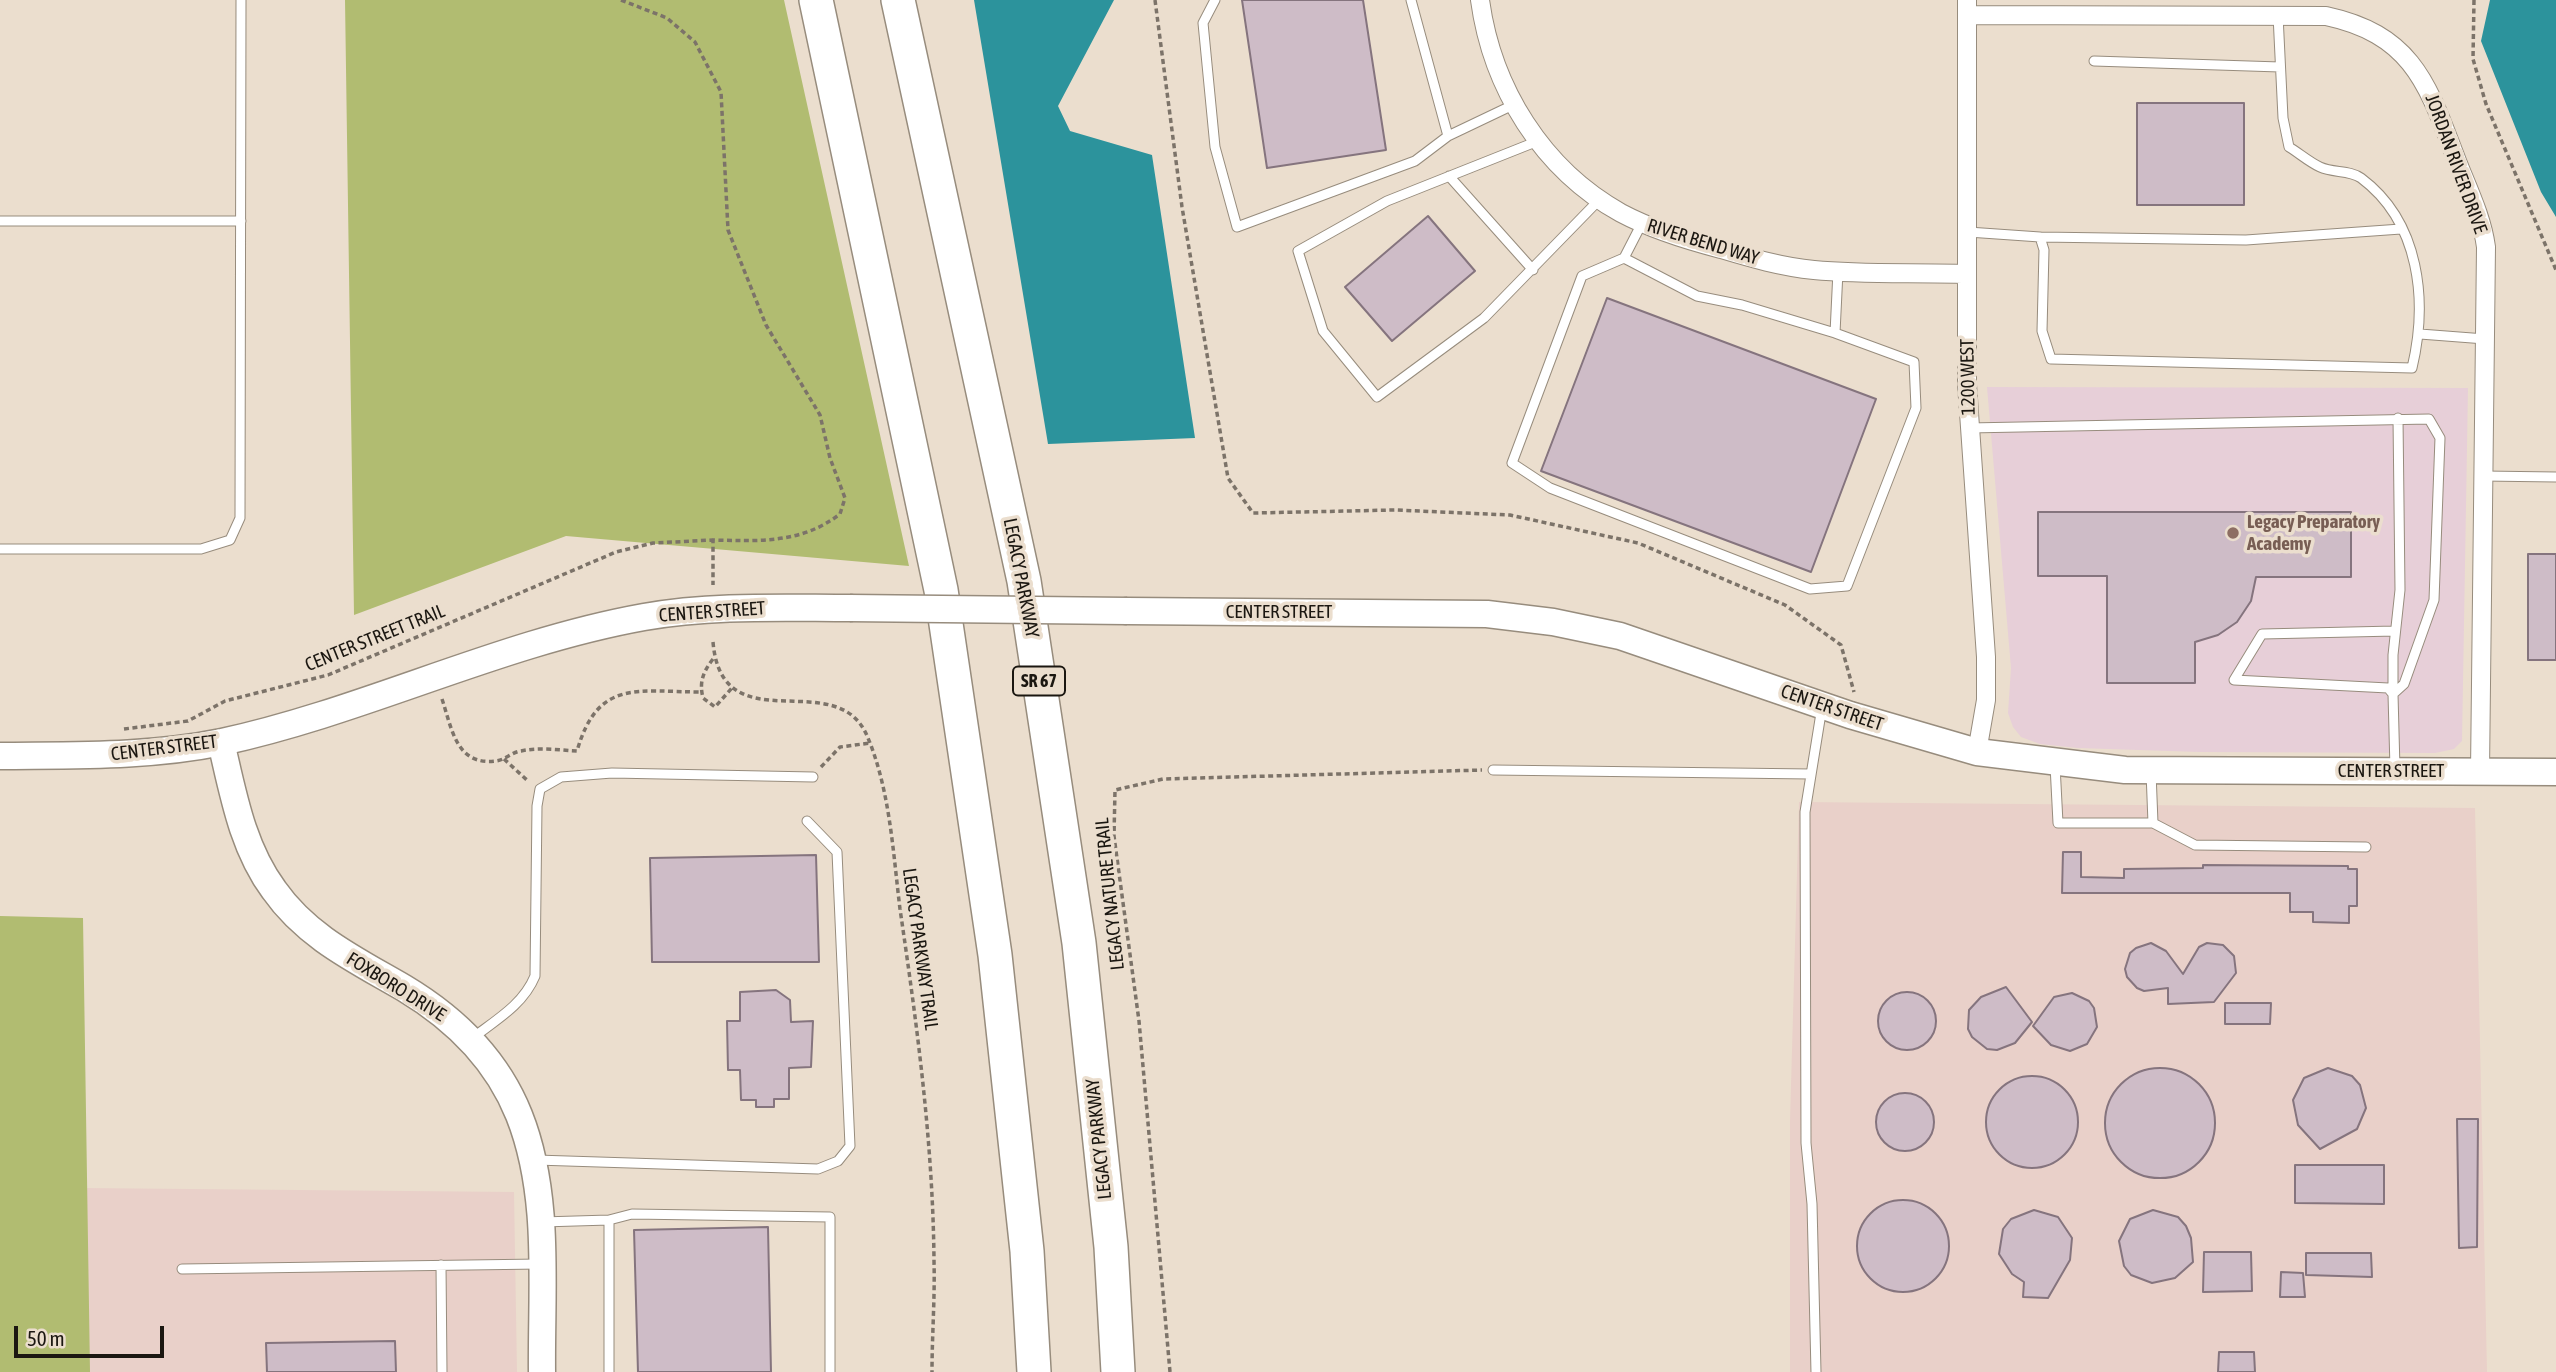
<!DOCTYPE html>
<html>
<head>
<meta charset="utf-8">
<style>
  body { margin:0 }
  #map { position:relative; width:2556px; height:1372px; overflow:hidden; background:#ebdece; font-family:"Asap Condensed",sans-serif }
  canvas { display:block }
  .scale { position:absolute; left:14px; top:1326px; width:150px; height:32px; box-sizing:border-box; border:4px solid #1b1711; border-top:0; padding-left:9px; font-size:21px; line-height:24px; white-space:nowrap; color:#1b1711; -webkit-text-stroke:5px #ebdece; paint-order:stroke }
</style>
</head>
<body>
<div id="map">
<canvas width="2556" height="1372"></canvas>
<div class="scale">50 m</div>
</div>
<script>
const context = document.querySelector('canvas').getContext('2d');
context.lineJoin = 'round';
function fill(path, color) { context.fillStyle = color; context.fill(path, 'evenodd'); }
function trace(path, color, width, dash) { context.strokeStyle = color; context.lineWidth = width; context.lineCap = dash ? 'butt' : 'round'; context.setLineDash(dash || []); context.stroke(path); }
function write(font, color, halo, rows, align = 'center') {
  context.font = font + ' "Asap Condensed",sans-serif'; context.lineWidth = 7; context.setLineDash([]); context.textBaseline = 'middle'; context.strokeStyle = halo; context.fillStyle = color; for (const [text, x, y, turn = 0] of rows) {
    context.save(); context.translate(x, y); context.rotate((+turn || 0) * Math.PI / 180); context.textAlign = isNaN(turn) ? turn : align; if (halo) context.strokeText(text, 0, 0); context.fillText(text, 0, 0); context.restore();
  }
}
fill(new Path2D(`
  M1799,802L2475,808L2487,1372H1790V1121Z
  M82,1188L514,1192L517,1372H86Z`), '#e9d0c9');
fill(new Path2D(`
  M1987,387L2468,388L2462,741L2454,749L2435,753L2199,752L2078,748L2040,744L2021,737L2013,727L2008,713L2011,668Z`), '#e7cfd8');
fill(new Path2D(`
  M345,0H784L909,566L566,536L354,615Z
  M0,916L83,918L90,1372H0Z`), '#b1bc71');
fill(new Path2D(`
  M974,0H1114L1058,106L1070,131L1152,155L1195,438L1048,444Z
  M2490,0H2556V217L2541,192L2481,41Z`), '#2c939c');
const building = new Path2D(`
  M1242,0H1363L1386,150L1267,168Z
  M2137,103H2244V205H2137Z
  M1428,216L1475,271L1392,341L1345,287Z
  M1607,298L1876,399L1811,572L1541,471Z
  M2038,512H2351V577H2256L2251,601L2237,622L2218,635L2195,642V683H2107V576H2038Z
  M2528,554H2556V660H2528Z
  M2063,852H2081V877L2124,878V869L2203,868V865L2348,866V869H2357V906H2349V923L2313,922V912H2290V893H2062Z
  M816,855L819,962H652L650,858Z
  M2151,943L2166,951L2183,974L2199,947L2207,943L2223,945L2234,956L2236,973L2214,1002L2168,1004V988L2144,991L2137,988L2127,977L2125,969L2130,953L2136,948Z
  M2006,987L2032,1022L2015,1043L1997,1050L1987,1049L1972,1037L1968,1029L1969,1010L1981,997Z
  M776,990L790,1000L791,1022L813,1021L811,1067L789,1068V1099H774V1107H756V1100H741L740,1070H728L727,1021H740V992Z
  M1878 1021a29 29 0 1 1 58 0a29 29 0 1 1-58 0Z
  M2072,993L2089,1001L2094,1008L2097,1027L2087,1044L2070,1051L2051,1045L2033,1026L2054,997Z
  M2225,1003H2271L2270,1024H2225Z
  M2105 1123a55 55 0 1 1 110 0a55 55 0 1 1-110 0Z
  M2328,1068L2352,1076L2360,1085L2366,1108L2357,1129L2320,1149L2298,1125L2293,1100L2304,1078Z
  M1986 1122a46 46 0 1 1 92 0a46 46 0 1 1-92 0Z
  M1876 1122a29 29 0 1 1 58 0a29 29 0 1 1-58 0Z
  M2457,1119H2478L2477,1247L2459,1248Z
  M2295,1165H2384V1204L2295,1203Z
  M1857 1246a46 46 0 1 1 92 0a46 46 0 1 1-92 0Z
  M2034,1210L2058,1217L2072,1238L2070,1260L2048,1298L2023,1297L2024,1282L2012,1274L1999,1254L2003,1229L2011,1219Z
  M2153,1210L2178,1217L2186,1226L2191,1238L2193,1262L2175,1278L2152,1283L2131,1275L2124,1266L2119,1241L2130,1219Z
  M768,1227L771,1372H638L634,1230Z
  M2204,1252H2251L2252,1291L2203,1292Z
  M2306,1253H2371L2372,1277L2306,1275Z
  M2281,1272L2303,1273L2305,1297H2280Z
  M395,1341L396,1372H267L266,1343Z
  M2219,1352H2254L2255,1372H2218Z`);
fill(building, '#cebcc7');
trace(building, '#85747e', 2);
const lane = new Path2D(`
  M1215,0L1203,23L1215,147L1237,227L1415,161L1448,136
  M1411,0L1448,136L1513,105
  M2094,61L2280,67
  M1538,141L1387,201L1298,251L1323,331L1377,397L1484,318L1600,199
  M1449,176L1533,270
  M0,221H241
  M1642,223L1624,258L1582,276L1512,463L1550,488L1810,589L1847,586L1916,408L1914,362L1835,333L1838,271
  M1968,232L2040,237L2044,250L2042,331L2051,359L2412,368C2428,301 2420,222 2361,178C2350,170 2333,173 2320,167C2309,162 2299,153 2289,147L2283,118L2278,15
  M2040,237L2246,240L2401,229
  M1624,258L1697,296L1742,305L1835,333
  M2420,334L2485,339
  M1969,428L2429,419L2440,438L2434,600L2404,684L2393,694
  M2483,476L2556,477
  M0,549H201L230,540L240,518L241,0
  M2393,694V655L2400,590L2398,418
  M2055,765L2058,823H2153L2195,845L2366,847
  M2395,769L2393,694L2388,688L2234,680L2262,634L2395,631
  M1493,770L1811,774
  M2151,772L2153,823
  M471,1039C496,1020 523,1005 535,976L537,806L540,789L561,777L612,773L813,777
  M536,1160L818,1169L838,1161L850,1146L837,852L807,821
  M609,1220V1372
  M542,1222L609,1220L632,1214L830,1217V1372
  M441,1265L442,1372
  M182,1269L540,1264
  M1816,1372L1812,1204L1806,1143L1805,812L1822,707`);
const street = new Path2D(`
  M1480,0C1492,88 1542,169 1621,213C1653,230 1686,240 1721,249C1751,258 1782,267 1814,270C1864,275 1916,272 1967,274
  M1967,0V384L1986,657V700L1977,752
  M1967,15L2326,16C2414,35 2428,86 2457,161C2468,189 2482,217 2486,247L2480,771`);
const secondary = new Path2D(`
  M1127,611L1487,614L1553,622L1620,636L1850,715L1977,752L2125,770L2556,772
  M221,742C233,793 242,847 274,890C307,937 356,960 404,988C454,1018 497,1060 519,1115C551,1195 541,1288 542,1372
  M0,756C74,755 149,757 222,742C365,711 499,643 644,617C712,605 781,608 850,608`);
const highway = new Path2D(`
  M816,0L941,590L995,955L1027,1251L1034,1372
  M898,0L1024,581L1079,943L1111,1247L1118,1372`);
trace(lane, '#978c7d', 11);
trace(street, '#978c7d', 20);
trace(secondary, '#978c7d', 29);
trace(highway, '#978c7d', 36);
trace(new Path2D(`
  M621,0L667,18L695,42L721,92L728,230L766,325L820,415L830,458L845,498L840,514C801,544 759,541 713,540V585
  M1155,0L1182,207L1228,478L1253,513L1395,510L1510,515L1638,543L1785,605L1841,645L1854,692
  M2474,0L2473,59L2486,104L2556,270
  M713,642C722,747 838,662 868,738C890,791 893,852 900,909C917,1025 933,1143 934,1261C935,1298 932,1335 932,1372
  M713,659C703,672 699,682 703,698L715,707L732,688
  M442,699C452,729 456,766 496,761C505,760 512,752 521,751C539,747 559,750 577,751C598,678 638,692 701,692
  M124,729L188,721L225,701L328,675L616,552L653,543L713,540
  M504,759L528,781
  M821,767L840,747L870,743
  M1170,1372L1139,1021L1114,836L1115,790L1163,779L1482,770`), '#7c7369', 3.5, [5, 3.5]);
trace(lane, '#fff', 9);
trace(street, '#fff', 18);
trace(secondary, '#fff', 26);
trace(highway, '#fff', 33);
const secondaryBridge = new Path2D(`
  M850,608L1127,611`);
trace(secondaryBridge, '#978c7d', 29, []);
trace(secondaryBridge, '#fff', 26);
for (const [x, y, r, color] of [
  [2233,533,7,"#8d6e63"]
]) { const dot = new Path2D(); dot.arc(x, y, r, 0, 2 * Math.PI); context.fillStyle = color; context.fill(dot); trace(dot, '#ebdece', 2.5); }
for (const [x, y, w] of [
  [1039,681,52]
]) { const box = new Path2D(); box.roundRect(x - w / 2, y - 14.5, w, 29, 5); context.fillStyle = '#ebdece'; context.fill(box); trace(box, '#1b1711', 2); }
write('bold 18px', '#1b1711', null, [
  ["SR 67",1039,681]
]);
write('19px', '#1b1711', '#ebdece', [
  ["JORDAN RIVER DRIVE",2456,164,70],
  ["RIVER BEND WAY",1703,242,17],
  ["1200 WEST",1968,377,-91],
  ["LEGACY PARKWAY",1021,578,79],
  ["CENTER STREET",712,612,-4],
  ["CENTER STREET",1279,612],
  ["CENTER STREET TRAIL",375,638,-22],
  ["CENTER STREET",1832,708,19],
  ["CENTER STREET",164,748,-7],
  ["CENTER STREET",2391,771],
  ["LEGACY NATURE TRAIL",1110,894,-96],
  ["LEGACY PARKWAY TRAIL",920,949,82],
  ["FOXBORO DRIVE",396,987,32],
  ["LEGACY PARKWAY",1099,1139,-96]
]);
write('bold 19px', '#785e54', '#ebdece', [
  ["Legacy Preparatory",2247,522],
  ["Academy",2247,544]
], 'left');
</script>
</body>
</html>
